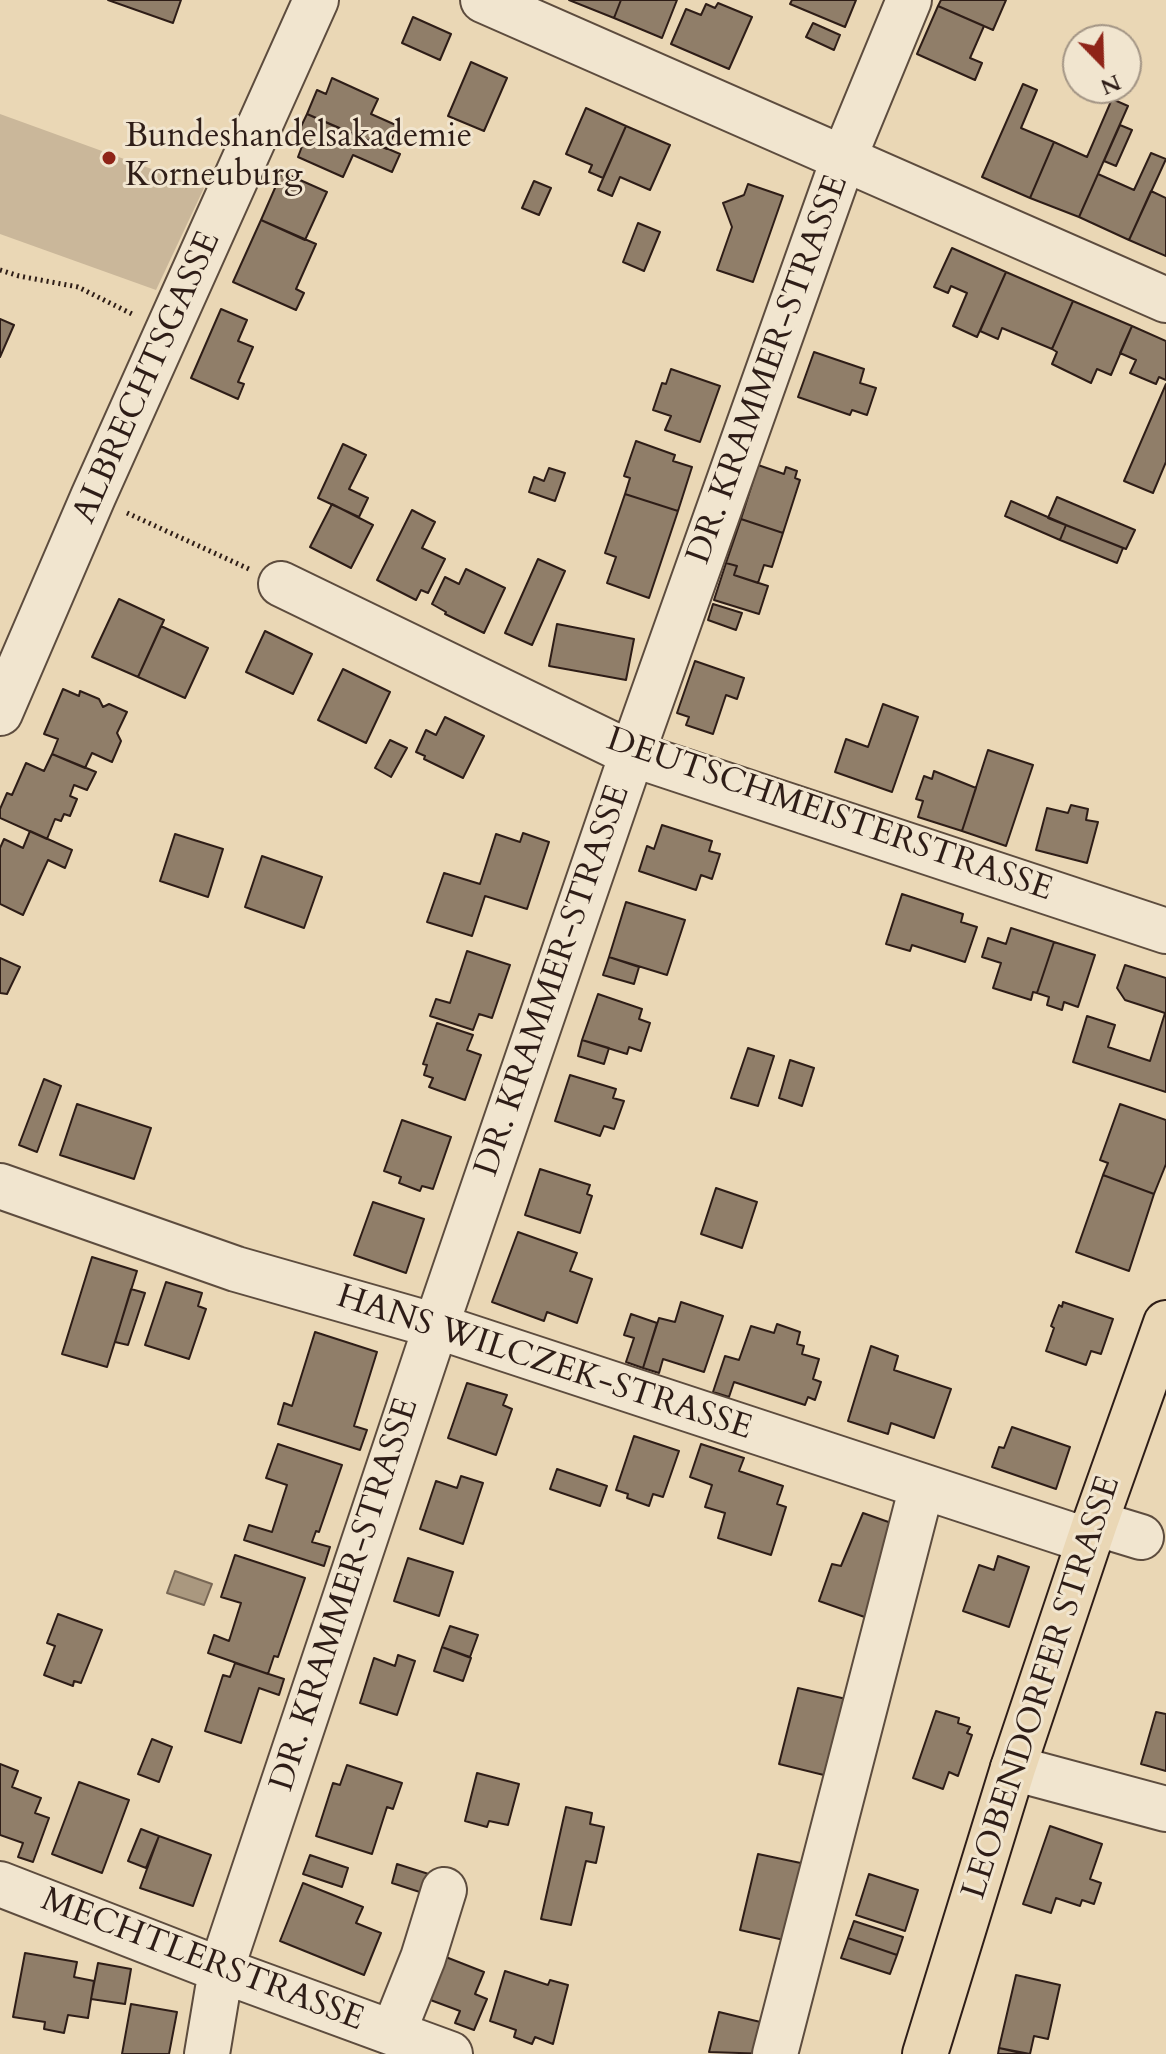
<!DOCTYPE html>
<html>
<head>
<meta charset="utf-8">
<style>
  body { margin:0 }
  #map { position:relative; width:1166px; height:2054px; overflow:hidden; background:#ead7b5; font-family:Cardo,serif }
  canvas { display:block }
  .north { position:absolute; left:1062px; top:24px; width:80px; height:80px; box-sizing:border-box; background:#f1e5cf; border:2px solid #a39585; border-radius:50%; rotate:157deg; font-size:22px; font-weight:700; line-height:32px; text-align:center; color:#2e1d17 }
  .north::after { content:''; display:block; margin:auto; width:28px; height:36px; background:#8f2418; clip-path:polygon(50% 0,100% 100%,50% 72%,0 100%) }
</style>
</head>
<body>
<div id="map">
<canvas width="1166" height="2054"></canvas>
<div class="north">N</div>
</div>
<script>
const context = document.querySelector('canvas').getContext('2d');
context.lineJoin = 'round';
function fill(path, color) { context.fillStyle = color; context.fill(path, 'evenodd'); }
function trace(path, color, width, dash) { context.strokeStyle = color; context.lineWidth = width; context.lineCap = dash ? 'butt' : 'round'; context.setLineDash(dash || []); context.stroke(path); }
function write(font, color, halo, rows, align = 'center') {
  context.font = font + ' Cardo,serif'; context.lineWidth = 6; context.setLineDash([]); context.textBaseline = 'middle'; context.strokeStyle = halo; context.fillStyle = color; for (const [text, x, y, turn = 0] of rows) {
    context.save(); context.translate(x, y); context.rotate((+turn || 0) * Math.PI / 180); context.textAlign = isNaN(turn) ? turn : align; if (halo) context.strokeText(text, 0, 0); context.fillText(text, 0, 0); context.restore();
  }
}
fill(new Path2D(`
  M0,114L204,188L156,290L0,234Z`), '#cab79a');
const water = new Path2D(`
  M175,1571L212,1584L204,1605L167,1593Z`);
fill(water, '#aa987f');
trace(water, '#786755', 2);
const building = new Path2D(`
  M108,0H181L173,23Z
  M569,0H621L614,18Z
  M621,0H677L662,38L614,18Z
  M792,0H856L845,27L790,4Z
  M941,0H1006L993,30L938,6Z
  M718,3L752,17L729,69L671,44L686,9L701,15L706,4L715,8Z
  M938,6L984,26L970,58L982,63L975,80L917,54Z
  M413,17L451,34L440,60L402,43Z
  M813,23L840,35L834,50L806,37Z
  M471,62L507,78L484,131L448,116Z
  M332,78L378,99L371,114L398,126L387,149L307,114L317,90L326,94Z
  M1023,84L1037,90L1021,128L1054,142L1030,198L982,177Z
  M1112,99L1128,106L1079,217L1030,198L1054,142L1087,157Z
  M586,108L626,126L603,178L589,172L592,165L566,154Z
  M307,114L400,154L392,172L353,155L343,177L298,157L304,141L296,137Z
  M1120,125L1132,130L1116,166L1104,161Z
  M626,126L670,145L650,190L620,177L612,196L598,190Z
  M1151,153L1166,159L1129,240L1079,217L1098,174L1134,190Z
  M282,172L327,192L305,240L261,220Z
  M534,181L551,188L539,215L522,208Z
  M748,184L783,196L753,282L717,270L732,227L723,203L744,195Z
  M1151,191L1166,198V256L1129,240Z
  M261,220L316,244L296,289L304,293L296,310L233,282Z
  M638,223L660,232L644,271L623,262Z
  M952,248L1006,272L977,337L953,326L967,293L951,286L948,293L934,287Z
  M1006,272L1073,301L1052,349L1002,328L998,339L980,331Z
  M1073,301L1132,326L1111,375L1097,369L1091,383L1052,364L1057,352L1052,349Z
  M221,309L247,320L238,341L253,347L238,382L244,384L238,399L191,378Z
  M0,319L14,325L0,357Z
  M1132,326L1166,341V380L1159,377L1156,384L1130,373L1136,360L1120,353Z
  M814,352L864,369L860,383L876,388L867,415L852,410L850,415L798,397Z
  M671,369L720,386L700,442L665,430L671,416L653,410L662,383L666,384Z
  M1166,384V462L1153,493L1124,481Z
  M636,441L675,455L673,461L692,467L678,511L625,494L630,478L624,476Z
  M343,444L366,455L349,489L368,498L359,517L318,498Z
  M758,465L784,474L786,467L797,471L795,478L800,480L783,533L741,519Z
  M549,468L565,473L555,501L529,492L534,477L544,481Z
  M625,494L678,511L649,598L607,583L616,557L605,553Z
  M1057,497L1135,530L1126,549L1048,518Z
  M1011,501L1066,525L1060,540L1005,516Z
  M332,504L373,525L351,568L310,547Z
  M412,510L435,522L422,548L445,559L428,593L421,590L416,600L377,580Z
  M741,519L783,533L772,567L764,565L758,583L734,575L737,566L726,563Z
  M1066,525L1123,548L1117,563L1060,540Z
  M538,559L565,571L532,645L505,633Z
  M726,563L737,566L734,575L768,586L759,614L714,600Z
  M466,569L505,588L484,633L445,614L446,612L432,604L445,577L459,584Z
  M119,599L164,620L138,677L92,657Z
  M713,604L742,613L736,630L708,620Z
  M557,624L634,639L626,680L549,666Z
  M161,626L208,648L185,698L138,677Z
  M265,631L312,654L293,694L246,672Z
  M695,661L744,678L737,699L726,695L713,734L686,725L689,717L677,713Z
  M343,669L390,692L366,743L318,720Z
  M63,689L79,696L80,691L99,699L103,707L109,704L127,712L117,733L121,741L112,762L92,753L85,768L52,754L58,739L44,734Z
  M883,704L918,717L892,792L835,772L846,739L868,747Z
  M445,717L484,736L463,778L424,759L425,756L416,752L426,730L436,735Z
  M390,740L407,748L391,777L375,768Z
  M988,750L1033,765L1006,846L962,831Z
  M52,754L96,772L87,790L74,785L70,796L77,799L70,816L64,814L61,821L55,819L47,839L0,818V809L7,793L12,795L26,763L44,771Z
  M934,771L976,788L962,831L918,817L923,801L916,799L924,776L932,779Z
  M1071,805L1088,809L1086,820L1098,822L1087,863L1036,850L1047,808L1068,813Z
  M662,825L712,841L709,851L720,854L712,879L701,875L696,890L639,871L647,846L654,849Z
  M30,831L72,850L65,868L48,860L23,915L0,904V848L4,839L23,848Z
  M523,833L549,842L527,909L485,896L472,936L427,922L444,873L480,884L496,834L520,842Z
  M175,834L223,849L208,897L160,881Z
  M262,856L322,877L304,928L245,907Z
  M902,894L963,914L961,922L977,927L965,962L912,945L910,951L886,944Z
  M626,902L685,920L667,975L609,957Z
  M1011,928L1054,942L1037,993L1033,992L1031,1000L993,988L1001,963L982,957L988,938L1006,944Z
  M1054,942L1095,955L1078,1007L1064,1002L1062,1010L1047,1005L1049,997L1037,993Z
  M467,951L510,965L492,1018L479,1014L473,1030L430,1016L436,999L450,1003Z
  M609,957L639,967L634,984L603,975Z
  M0,958L20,967L7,994L0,993Z
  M1125,965L1166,978V1092L1073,1062L1087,1016L1115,1025L1108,1047L1150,1061L1165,1013L1125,1000L1117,988Z
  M598,994L642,1009L639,1019L650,1023L641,1051L629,1047L627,1054L582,1040Z
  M437,1023L473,1035L467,1050L481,1055L465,1100L429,1087L433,1078L424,1075L427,1065L423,1064Z
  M582,1040L609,1048L604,1064L578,1056Z
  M748,1048L774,1056L758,1106L731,1098Z
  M790,1060L814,1068L802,1106L779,1098Z
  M570,1075L616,1089L613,1098L624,1101L614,1129L604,1126L600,1136L555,1121Z
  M44,1079L61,1086L37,1152L19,1145Z
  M77,1104L151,1128L134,1179L60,1155Z
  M1120,1104L1166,1120V1164L1154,1194L1103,1175L1108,1163L1100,1160Z
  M402,1120L451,1137L433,1189L422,1186L420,1191L399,1183L401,1177L384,1171Z
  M540,1169L590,1185L587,1194L592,1196L580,1233L525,1215Z
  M1103,1175L1154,1194L1129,1271L1076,1252Z
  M716,1188L757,1202L742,1248L701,1234Z
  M373,1202L424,1219L406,1273L354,1255Z
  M518,1232L577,1253L570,1271L592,1279L577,1323L547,1312L544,1321L492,1302Z
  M92,1257L137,1271L107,1367L62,1354Z
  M166,1282L202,1293L198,1306L206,1309L189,1359L145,1345Z
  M131,1289L145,1293L128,1345L115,1342Z
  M681,1302L723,1316L704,1372L663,1359L659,1373L643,1368L659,1318L675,1322Z
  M1063,1302L1113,1319L1101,1354L1091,1351L1086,1365L1046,1351L1054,1328L1051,1326L1059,1305L1062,1307Z
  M631,1314L657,1323L643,1368L626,1362L634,1338L624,1335Z
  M777,1324L800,1332L797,1344L804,1346L802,1354L819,1359L813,1379L821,1382L815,1400L808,1397L805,1405L734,1382L729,1397L713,1392L725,1356L739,1360L751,1326L774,1333Z
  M315,1332L377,1352L354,1426L367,1430L360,1450L278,1424L284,1403L292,1406Z
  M871,1346L898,1356L894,1370L951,1389L934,1438L891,1423L888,1434L848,1421Z
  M467,1383L507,1395L503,1405L512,1409L496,1455L448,1438Z
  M1012,1427L1070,1447L1056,1489L992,1467L999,1447L1004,1448Z
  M634,1436L679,1451L663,1497L653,1494L649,1506L627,1498L628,1494L616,1490Z
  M278,1444L342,1465L319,1532L316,1531L312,1542L330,1547L324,1566L244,1540L249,1525L272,1532L287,1485L266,1478Z
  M701,1444L744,1458L739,1471L783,1486L777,1504L786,1507L771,1555L718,1538L725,1513L705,1507L712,1485L690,1477Z
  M557,1469L607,1486L600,1506L550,1489Z
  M461,1476L483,1483L463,1544L420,1529L436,1481L457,1488Z
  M863,1513L897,1525L876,1621L819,1601L832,1564L841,1566Z
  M235,1555L305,1578L278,1657L274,1656L268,1674L208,1653L214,1635L229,1641L241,1603L221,1597Z
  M998,1556L1029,1567L1009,1627L963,1611L979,1565L994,1570Z
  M408,1558L453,1572L439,1616L394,1601Z
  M58,1614L102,1630L81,1683L74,1681L73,1686L44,1675L55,1646L47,1643Z
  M450,1626L478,1635L470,1657L442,1647Z
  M442,1647L471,1658L463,1681L434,1671Z
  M398,1655L415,1661L397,1715L360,1703L374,1658L395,1666Z
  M235,1663L284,1679L279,1695L259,1688L241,1743L205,1731L223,1675L230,1677Z
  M798,1688L855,1701L836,1778L779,1764Z
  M936,1711L959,1718L958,1723L970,1727L967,1733L972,1735L958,1776L949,1772L943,1789L913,1778Z
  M1156,1712L1166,1714V1771L1141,1764Z
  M152,1739L172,1747L159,1782L138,1774Z
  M0,1764L18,1771L12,1787L41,1798L35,1813L49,1818L33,1862L18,1857L23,1843L0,1835Z
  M347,1765L402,1783L393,1809L387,1807L372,1854L316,1836L333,1783L340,1785Z
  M477,1773L519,1784L508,1825L489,1821L487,1827L465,1821Z
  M79,1782L129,1800L102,1873L52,1854Z
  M566,1807L592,1813L590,1824L604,1827L596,1863L586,1861L571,1925L541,1919Z
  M1050,1826L1102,1844L1090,1879L1101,1883L1094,1904L1082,1900L1080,1906L1056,1898L1051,1913L1023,1904Z
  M141,1829L159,1836L146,1868L128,1861Z
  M159,1836L211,1855L193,1906L140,1888Z
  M758,1854L815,1866L797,1943L740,1930Z
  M310,1855L348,1868L342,1887L303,1874Z
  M397,1864L435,1876L429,1895L392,1883Z
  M869,1874L918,1890L905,1931L856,1915Z
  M303,1883L363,1907L356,1923L381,1933L364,1975L280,1941Z
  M854,1921L903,1937L897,1955L848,1938Z
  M848,1938L897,1955L890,1974L841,1958Z
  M433,1952L484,1972L475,1994L487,1999L474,2030L455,2023L460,2011L417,1995Z
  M25,1953L77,1962L74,1977L94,1981L88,2018L68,2015L64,2033L44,2029L45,2022L13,2017Z
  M98,1963L131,1969L125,2004L91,1999Z
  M505,1971L548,1985L550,1980L568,1985L553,2044L535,2037L532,2044L514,2037L516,2030L490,2021Z
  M1016,1975L1060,1985L1048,2039L1034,2036L1030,2054L999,2048Z
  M131,2004L177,2012L169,2054H122Z
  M719,2012L777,2026L770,2054L709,2052Z
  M999,2048L1025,2054H998Z`);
fill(building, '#907e69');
trace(building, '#2e1d17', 2);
const minor = new Path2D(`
  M483,0L1166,300
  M281,584L632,754L1166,931
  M0,713L93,497L316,0
  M0,1186L236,1269L436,1326L1089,1541
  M1095,1523L1141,1537
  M1013,1768L1166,1809
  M0,1884L221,1970L450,2054
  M393,2033L423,1958L444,1890
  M207,2054L221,1970L436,1326L632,754L843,160L909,0
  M775,2054L922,1486`);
const major = new Path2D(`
  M925,2054L1013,1768L1095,1523L1166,1323`);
trace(minor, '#5d4c3e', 48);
trace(major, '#2e1d17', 48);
trace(new Path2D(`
  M0,270L19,276L78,287L132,314
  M127,513L249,569`), '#2e1d17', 5, [2, 4]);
trace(minor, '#f1e5cf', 44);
trace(major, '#ead7b5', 44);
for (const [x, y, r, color] of [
  [109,158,8,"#8f2418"]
]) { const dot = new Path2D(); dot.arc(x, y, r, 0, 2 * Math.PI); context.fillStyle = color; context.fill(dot); trace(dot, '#f1e5cf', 3); }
write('34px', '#2e1d17', '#f1e5cf', [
  ["Bundeshandelsakademie",125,138],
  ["Korneuburg",125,177]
], 'left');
write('34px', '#2e1d17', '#f1e5cf', [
  ["DR. KRAMMER-STRASSE",769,370,-70],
  ["ALBRECHTSGASSE",148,378,-66],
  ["DEUTSCHMEISTERSTRASSE",829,816,19],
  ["DR. KRAMMER-STRASSE",554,981,-71],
  ["HANS WILCZEK-STRASSE",544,1364,18],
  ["DR. KRAMMER-STRASSE",346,1595,-72],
  ["LEOBENDORFER STRASSE",1043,1688,-72],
  ["MECHTLERSTRASSE",202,1961,21]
]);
</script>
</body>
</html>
